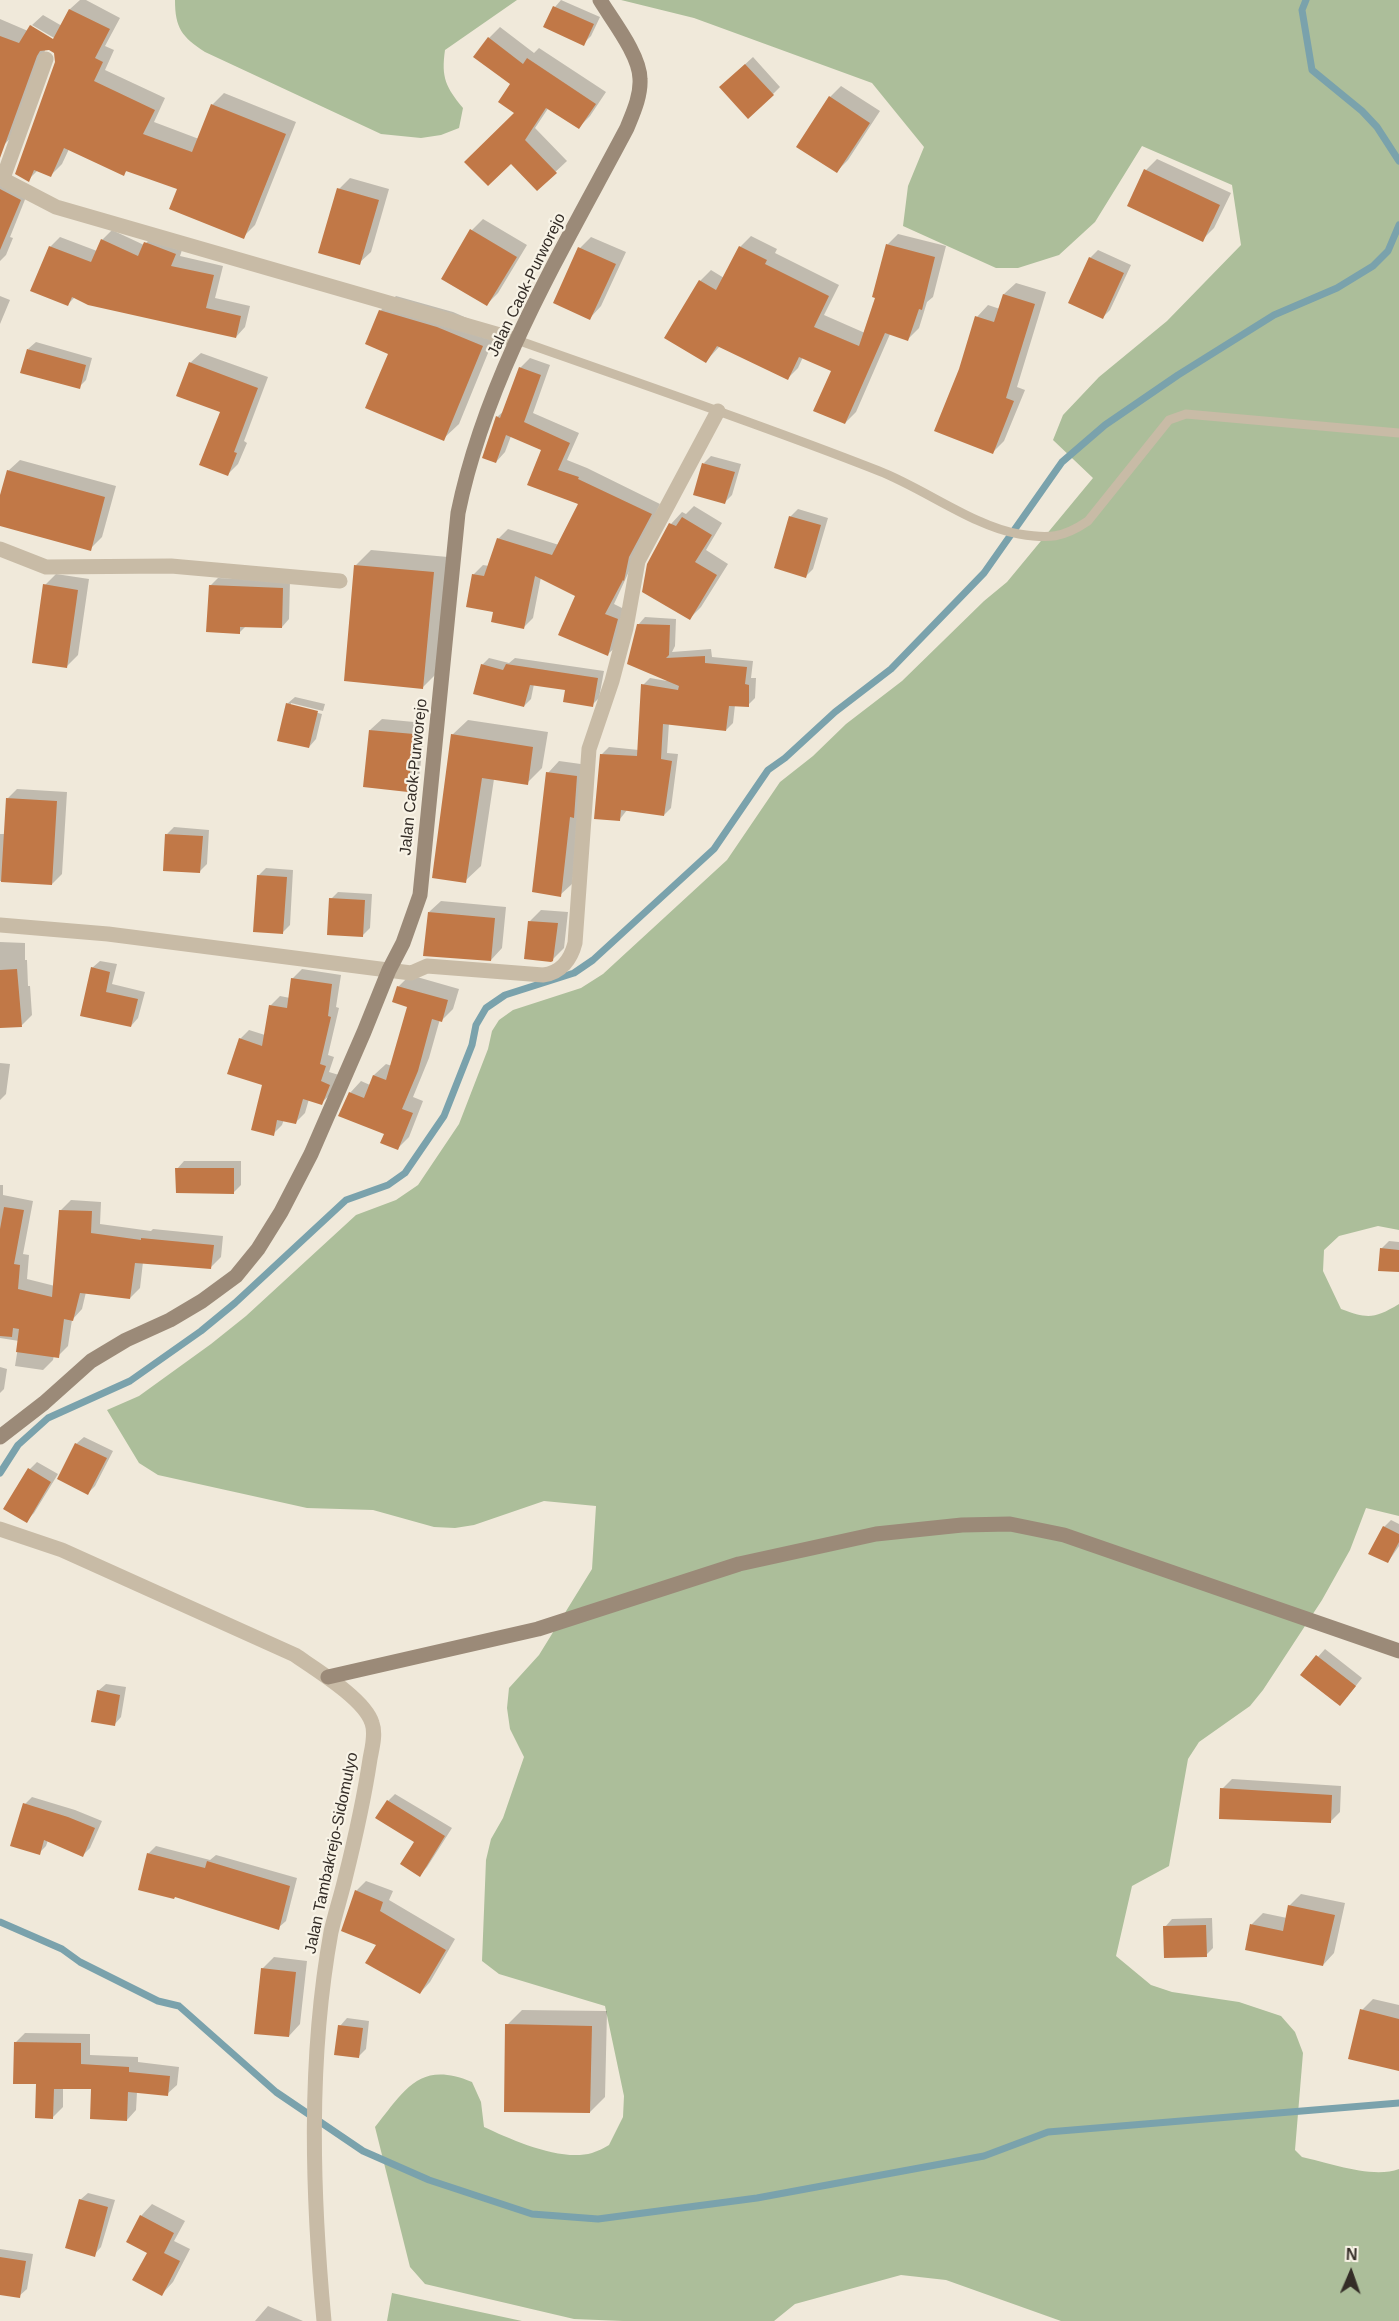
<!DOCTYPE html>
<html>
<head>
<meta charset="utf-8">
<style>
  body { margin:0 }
  #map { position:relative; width:1399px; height:2321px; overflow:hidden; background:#f0e9da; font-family:Helvetica,sans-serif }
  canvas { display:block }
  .north { position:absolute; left:1321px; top:2243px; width:60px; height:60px; -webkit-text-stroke:4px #f8f3e6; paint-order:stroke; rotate:2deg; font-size:16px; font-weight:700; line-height:24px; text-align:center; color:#342d27 }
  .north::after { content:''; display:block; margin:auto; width:21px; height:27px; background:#342d27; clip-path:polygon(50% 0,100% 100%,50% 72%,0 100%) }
</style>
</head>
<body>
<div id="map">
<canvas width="1399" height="2321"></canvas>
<div class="north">N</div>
</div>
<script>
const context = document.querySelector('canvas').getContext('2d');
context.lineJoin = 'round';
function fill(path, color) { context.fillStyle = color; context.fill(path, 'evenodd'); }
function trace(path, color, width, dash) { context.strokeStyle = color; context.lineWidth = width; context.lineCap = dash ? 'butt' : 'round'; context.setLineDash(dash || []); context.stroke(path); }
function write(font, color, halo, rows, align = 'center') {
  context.font = font + ' Helvetica,sans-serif'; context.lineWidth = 4.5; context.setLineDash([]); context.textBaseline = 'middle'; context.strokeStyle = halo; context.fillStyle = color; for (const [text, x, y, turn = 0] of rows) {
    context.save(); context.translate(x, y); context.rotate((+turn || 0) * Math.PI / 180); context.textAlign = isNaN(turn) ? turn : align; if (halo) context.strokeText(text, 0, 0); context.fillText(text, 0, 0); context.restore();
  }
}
fill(new Path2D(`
  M175,0H517L445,50C441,78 446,87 463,108L459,128L441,135L421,138L381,134L205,52C182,37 175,28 175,0Z
  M621,0H1399V1230L1378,1226L1339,1236L1324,1250L1323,1271L1341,1309C1368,1319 1374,1319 1399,1304V1516L1366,1508L1350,1550L1322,1600L1263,1690L1250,1706L1199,1742L1188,1759L1169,1866L1132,1886L1116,1956L1151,1985L1172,1992L1239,2002L1281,2016L1295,2032L1303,2053L1295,2150L1302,2157C1329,2163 1373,2179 1399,2169V2321H1061L946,2280L901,2275L795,2304L774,2321H623L574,2319L425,2284L410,2267L375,2127C405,2090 419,2060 472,2082L481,2102L484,2127C512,2140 561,2162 592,2153C598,2151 604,2148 609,2145L623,2117L624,2096L605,2006L499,1974L482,1961L486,1860L491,1839L503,1818L524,1757L510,1729L507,1708L509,1688L539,1655L592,1569L596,1506L544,1501L474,1525L455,1528L434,1527L373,1510L307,1508L158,1475L139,1463L107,1410L139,1396L211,1344L246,1316L356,1215L396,1200L418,1185L459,1124L488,1049L492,1031L499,1020L513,1010L581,988L603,974L727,860L780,782L813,756L846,724L902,681L984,601L1007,582L1093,478L1053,440L1063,415L1099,377L1167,321L1241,245L1232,185L1142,146L1095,222L1059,255L1018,268H996L903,226L908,186L924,147L872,83L694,18Z
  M392,2293L522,2321H387Z`), '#acbe9a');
fill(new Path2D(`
  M80,0H86L120,18L105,46L114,50L105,70L165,98L154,122L199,139L212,105L224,93L296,122L255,225L243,237L179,188L128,170L123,174L69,149L62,164L50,176L38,170L28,180L57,62L55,52L46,48L15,133L4,145L0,143V19L28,31L32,25V28L59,44L61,42L32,25L43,15L62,26L70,9Z
  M561,0L600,17L591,36L583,44L545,27L555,7Z
  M500,27L534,53L539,48L606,92L590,116L579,127L549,107L535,128L567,161L537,189L517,113L512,84L489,38Z
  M753,57L780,87L773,94L728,80Z
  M841,86L880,111L848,160L837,171L830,97Z
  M1157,159L1231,193L1214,228L1202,240L1146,170Z
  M0,174L28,192L10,237L13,238L6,255L0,261Z
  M350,178L389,189L371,252L359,263L339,189Z
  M483,219L527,245L498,293L487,304L472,230Z
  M112,230L144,245L155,234L184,244L180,256L223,266L215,298L250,306L245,327L236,337L75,297L68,304L50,247L60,237L97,251L102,240Z
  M898,234L946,246L933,297L927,302L919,328L908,339L890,334L856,412L845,423L833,370L803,357L798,368L787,379L720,346L706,361L700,281L711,270L724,278L740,247L751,236L777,249L775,253L839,285L824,315L865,333L877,297L887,245Z
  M591,237L626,252L601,306L590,318L580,248Z
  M1098,250L1131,265L1110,310L1103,317L1070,302L1090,258Z
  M1016,283L1046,292L1017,387L1025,390L1004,441L993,452L977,317L988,305L1000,309L1004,294Z
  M0,296L10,300L0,324Z
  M396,296L453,312L497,331L459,424L443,439L390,353L380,311Z
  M36,342L92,358L86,380L79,387L28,349Z
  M201,353L268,377L244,441L247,443L238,464L228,474L222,411L190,363Z
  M530,358L550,365L533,413L579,433L567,460L587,468L660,504L614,604L626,610L618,645L608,654L577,596L541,577L533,618L524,627L495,610L473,575L483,565L489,566L498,539L508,529L559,545L580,503L542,450L511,436L505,452L496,462L497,417L505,410L520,368Z
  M711,456L741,464L732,495L725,502L704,463Z
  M20,460L116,486L102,537L90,549L0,525V501L8,471Z
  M694,506L722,523L706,550L728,564L701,607L689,619L649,565L671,524L682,512L686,514Z
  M798,509L828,518L813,569L806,576L790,517Z
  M371,550L448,557L438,672L423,687L356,565Z
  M56,574L89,579L78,655L67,666L45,585Z
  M218,578L290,581L289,619L282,627L246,626L239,633L210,586Z
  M645,617L676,619L675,646L672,652L711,649L712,657L753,661L751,678H756L755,698L748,705H735L733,723L726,730L669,723L667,753L678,754L671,808L664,815L627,810L620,819L602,754L609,747L639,750L643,685L650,678L667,681L638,625Z
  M489,658L509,663L515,658L604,671L599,698L592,705L567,689L534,684L531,699L524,706L482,665Z
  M295,697L325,704L323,711L291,703V706L322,714L316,739L309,747L287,704Z
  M382,719L425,723L419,779L407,790L370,730Z
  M468,720L548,732L542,768L527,783L494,779L481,866L465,881L452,735Z
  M559,761L588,765L572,884L560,895L548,773Z
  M17,789L67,792L62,874L52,884L0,881V834H5L7,799Z
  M174,827L209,830L207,864L199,872L167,834Z
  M266,868L293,870L290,925L283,932L258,876Z
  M338,892L372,894L370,928L362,936L331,899Z
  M441,901L506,907L502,948L491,960L429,912Z
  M541,910L568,912L564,948L552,960L530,921Z
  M0,942L25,943V960H27L28,986H30L32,1015L22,1025L0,1026Z
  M100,961L117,964L112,984L145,992L138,1018L131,1026L82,1015L92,968Z
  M302,969L341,975L336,1007L339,1008L328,1055L334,1057L329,1072L339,1075L331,1094L321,1103L309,1099L305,1113L296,1122L284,1119L282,1125L273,1134L264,1084L240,1039L249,1030L265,1035L270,1006L280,996L290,998L292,979Z
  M410,975L459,989L453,1009L442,1020L440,1019L429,1058L413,1097L423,1101L409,1137L398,1148L350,1093L361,1081L370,1085L374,1075L386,1064L392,1066L409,1006L398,987Z
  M0,1063L10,1064L6,1094L0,1100Z
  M184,1161H241V1185L234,1192L177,1169Z
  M0,1185H3V1195L33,1201L23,1254L29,1255L27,1279L55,1286L61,1210L71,1200L101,1202L100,1224L151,1231L153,1229L223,1236L221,1257L211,1267L143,1262L140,1288L130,1298L86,1292L82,1309L72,1320L68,1346L58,1356L54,1355L53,1360L43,1370L15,1366L19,1341L0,1338Z
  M1389,1241L1399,1242V1271L1381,1249Z
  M0,1367L7,1369L4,1389L0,1393Z
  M84,1437L113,1451L95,1486L88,1493L76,1444Z
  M37,1462L58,1474L34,1513L26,1521L6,1509L30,1469Z
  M1391,1520L1399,1524V1546L1388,1562L1384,1527Z
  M1325,1649L1362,1678L1347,1697L1302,1675Z
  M106,1684L126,1687L121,1717L114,1725L98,1691Z
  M1232,1779L1341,1786L1340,1812L1331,1821L1222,1789Z
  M395,1794L452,1828L427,1867L420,1875L416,1841L388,1801Z
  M32,1797L75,1810L102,1821L90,1848L83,1855L48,1840L46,1846L39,1853L25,1804Z
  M156,1846L210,1860L216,1855L297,1878L286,1921L278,1928L148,1854Z
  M366,1881L393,1891L389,1900L455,1939L430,1982L420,1993L378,1944L356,1891Z
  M1301,1894L1345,1903L1334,1953L1323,1965L1247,1949L1252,1924L1263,1913L1287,1918L1290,1905Z
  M1212,1918L1213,1948L1206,1955L1165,1927L1172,1919Z
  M274,1957L307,1961L300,2024L289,2036L262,1969Z
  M1373,1999L1399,2005V2070L1362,2010Z
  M522,2010L607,2011L605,2097L590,2112L507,2025Z
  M347,2018L369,2021L366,2049L358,2057L340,2026Z
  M25,2033L90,2034V2055L138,2057V2062L179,2067L177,2085L167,2094L137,2092L136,2110L127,2120L92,2088L63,2087V2107L53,2117L15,2043Z
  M88,2193L115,2200L101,2247L94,2255L80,2200Z
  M152,2204L185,2221L174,2241L190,2249L173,2282L162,2294L149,2252L141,2216Z
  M0,2249L33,2254L27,2289L19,2296L0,2293Z
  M268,2306L303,2321H255Z`), '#0003');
trace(new Path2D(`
  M1306,0L1302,10L1312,70L1362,111L1377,127L1399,161
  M0,1473L18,1445L48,1418L130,1381L201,1331L235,1303L346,1200L388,1185L405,1173L444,1116L472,1045L476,1025L486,1008L505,995L574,973L593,960L714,849L768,770L785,758L835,712L891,669L984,573L1062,462L1105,425L1178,375L1274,315L1337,288L1373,266L1388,251L1399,225
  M0,1922L62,1949L80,1962L158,2001L179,2006L276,2092L363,2151L429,2180L532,2214L598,2219L757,2198L984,2156L1048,2132L1399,2103`), '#7aa2ac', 7);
fill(new Path2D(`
  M553,6L594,24L584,46L543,27Z
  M69,9L110,29L95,58L103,62L94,81L155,110L143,134L192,152L211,104L286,134L244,239L169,209L177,189L126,171L124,176L64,148L51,177L34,170L29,182L15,174L55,62L54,53L49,50L40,51L37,56L0,158V36L19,43L30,25L53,39Z
  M488,37L523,64L527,58L596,104L579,129L546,108L525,140L557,173L537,191L511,164L488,186L464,162L514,113L498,102L510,84L473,57Z
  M745,64L774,95L748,119L719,87Z
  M829,96L870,123L837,173L796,147Z
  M1144,169L1220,205L1203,242L1127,206Z
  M337,188L379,200L360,265L318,253Z
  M0,189L21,200L0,250Z
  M470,229L517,257L487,306L441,279Z
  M101,239L138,256L144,242L150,244L176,254L171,266L214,275L206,308L241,316L236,338L88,305L72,297L68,306L30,291L49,246L91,262Z
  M886,244L935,257L922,310L919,309L908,341L885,333L845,424L813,411L831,371L799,357L788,380L717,346L706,363L664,338L699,280L716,290L739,246L767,260L765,264L829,296L814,327L859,346L875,298L872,297Z
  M578,247L616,264L590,320L553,303Z
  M1089,257L1124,273L1103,319L1068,303Z
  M1003,294L1035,304L1006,398L1014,401L993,454L934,431L959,369L975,316L994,322Z
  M379,310L437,327L483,346L444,441L365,408L388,354L365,344Z
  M27,349L86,365L80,389L20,373Z
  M189,362L258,388L234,452L237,453L228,476L199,465L220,412L176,396Z
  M519,367L541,375L524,422L570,443L558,470L579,477L578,479L652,514L629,557L624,581L623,580L605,614L618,619L608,656L558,635L575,596L535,576L524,629L491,622L493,612L466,607L472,574L484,576L497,538L552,555L578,504L527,485L541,450L506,435L496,463L482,458L496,416L500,418Z
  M702,463L735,472L725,504L693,495Z
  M7,470L105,497L91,551L0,526V495Z
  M789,516L821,525L806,578L774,568Z
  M682,517L712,535L695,562L717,575L690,620L642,592L647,564L669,523L676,526Z
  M354,565L434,572L423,689L344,681Z
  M43,584L78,590L67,668L32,663Z
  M209,585L283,588L282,628L240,627V634L206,632Z
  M637,624L670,625L669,655L666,658L705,656V663L747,667L745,684L749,685V707L729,706L726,731L663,724L661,759L672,761L664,816L621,810L620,821L594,819L600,754L637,756L641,684L678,690L679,686L627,664Z
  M481,664L503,670L506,664L598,678L593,707L563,702L565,690L530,685L524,707L473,694Z
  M286,703L318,711L309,748L277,741Z
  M369,730L414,734L408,792L363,787Z
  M451,734L533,747L528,785L482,778L466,883L432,878Z
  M546,772L577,776L574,818L570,817L561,897L532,892Z
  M6,798L57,801L52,885L1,882Z
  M165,834L203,836L200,873L163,871Z
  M257,875L287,877L283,934L253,932Z
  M329,898L365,900L363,937L327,935Z
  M428,912L495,918L491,961L423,956Z
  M528,921L558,923L553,961L551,962L524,959Z
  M91,967L110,972L106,992L138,999L131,1027L80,1016Z
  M17,969L22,1027L0,1028V970Z
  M291,978L332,984L328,1016L331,1017L320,1064L326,1066L321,1081L330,1085L322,1105L303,1099L296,1124L277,1120L274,1136L251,1130L262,1085L227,1074L239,1038L262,1046L269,1005L287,1008Z
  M397,986L448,1000L442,1022L432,1019L418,1071L402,1109L413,1113L398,1150L380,1143L384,1134L338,1116L349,1092L364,1098L373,1075L386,1080L407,1007L392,1002Z
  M175,1168H234V1194L176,1193Z
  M4,1207L24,1210L14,1264L20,1265L18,1289L52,1297L59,1210L92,1211L91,1233L141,1240V1238L214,1245L211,1269L135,1263L130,1299L80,1293L73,1321L64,1319L59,1358L16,1352L19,1329L13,1328L12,1337L0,1336V1229Z
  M1380,1248L1399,1250V1272L1378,1271Z
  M75,1443L107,1458L88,1495L57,1479Z
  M28,1468L51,1482L27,1523L3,1509Z
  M1383,1526L1399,1534V1542L1388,1563L1368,1554Z
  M1316,1655L1356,1686L1340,1706L1300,1675Z
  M97,1690L120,1695L115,1726L91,1722Z
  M1220,1788L1332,1795L1331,1823L1219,1819Z
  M387,1800L445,1836L420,1877L400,1864L414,1842L375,1818Z
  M23,1803L68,1817L95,1828L83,1857L44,1840L40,1855L10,1846Z
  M147,1853L205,1868L207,1861L290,1886L279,1930L175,1897L174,1899L138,1890Z
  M355,1890L383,1902L380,1911L446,1950L420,1994L365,1963L376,1945L341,1931Z
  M1288,1905L1335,1915L1323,1966L1245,1950L1250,1924L1283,1931Z
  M1206,1925L1207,1957L1164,1958L1163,1926Z
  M261,1968L296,1972L289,2037L254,2034Z
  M1360,2009L1399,2019V2071L1348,2059Z
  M505,2024L592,2026L590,2113L504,2112Z
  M338,2025L363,2028L359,2058L334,2055Z
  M14,2042L81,2043V2064L129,2067V2072L170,2076L168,2096L128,2092L127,2121L90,2119L91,2089H54L53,2119L35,2118L36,2084H13Z
  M79,2199L108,2207L95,2257L65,2248Z
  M140,2215L174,2233L164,2253L180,2261L162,2296L132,2280L147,2253L126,2242Z
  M0,2257L26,2261L20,2298L0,2295Z`), '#c17847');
trace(new Path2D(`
  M517,340C638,383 760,424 879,471C923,488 975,527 1019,534C1049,539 1063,538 1088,521L1169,420L1186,414L1399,433`), '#c8bba6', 9);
trace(new Path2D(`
  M0,175L6,181L56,207L517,340
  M3,178L46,59
  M0,549L46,567L171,566L340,581
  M0,925L108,934L411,973L427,966L543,975C561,973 571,959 575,943L589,749L612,681L626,628L638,561L718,411
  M0,1529L62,1550L295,1655C315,1669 365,1699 372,1723C376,1734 372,1748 370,1759C364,1799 355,1839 345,1879C341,1896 335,1914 331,1932C308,2059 312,2192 324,2321`), '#c8bba6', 15);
trace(new Path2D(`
  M0,1437L44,1403L91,1361L126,1340L170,1320L202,1301L236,1276L258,1249L281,1212L311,1154L364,1032L389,970L403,943L420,895L458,513C486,375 562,251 627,128C633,113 641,96 640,79C640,55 612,20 600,0
  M328,1677L538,1629L739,1564L876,1534L962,1525L1010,1524L1064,1535L1399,1651`), '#9b8a78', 15);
write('16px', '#342d27', '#f8f3e6', [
  ["Jalan Caok-Purworejo",527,285,-64],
  ["Jalan Caok-Purworejo",414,777,-84],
  ["Jalan Tambakrejo-Sidomulyo",332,1853,-78]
]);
</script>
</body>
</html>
